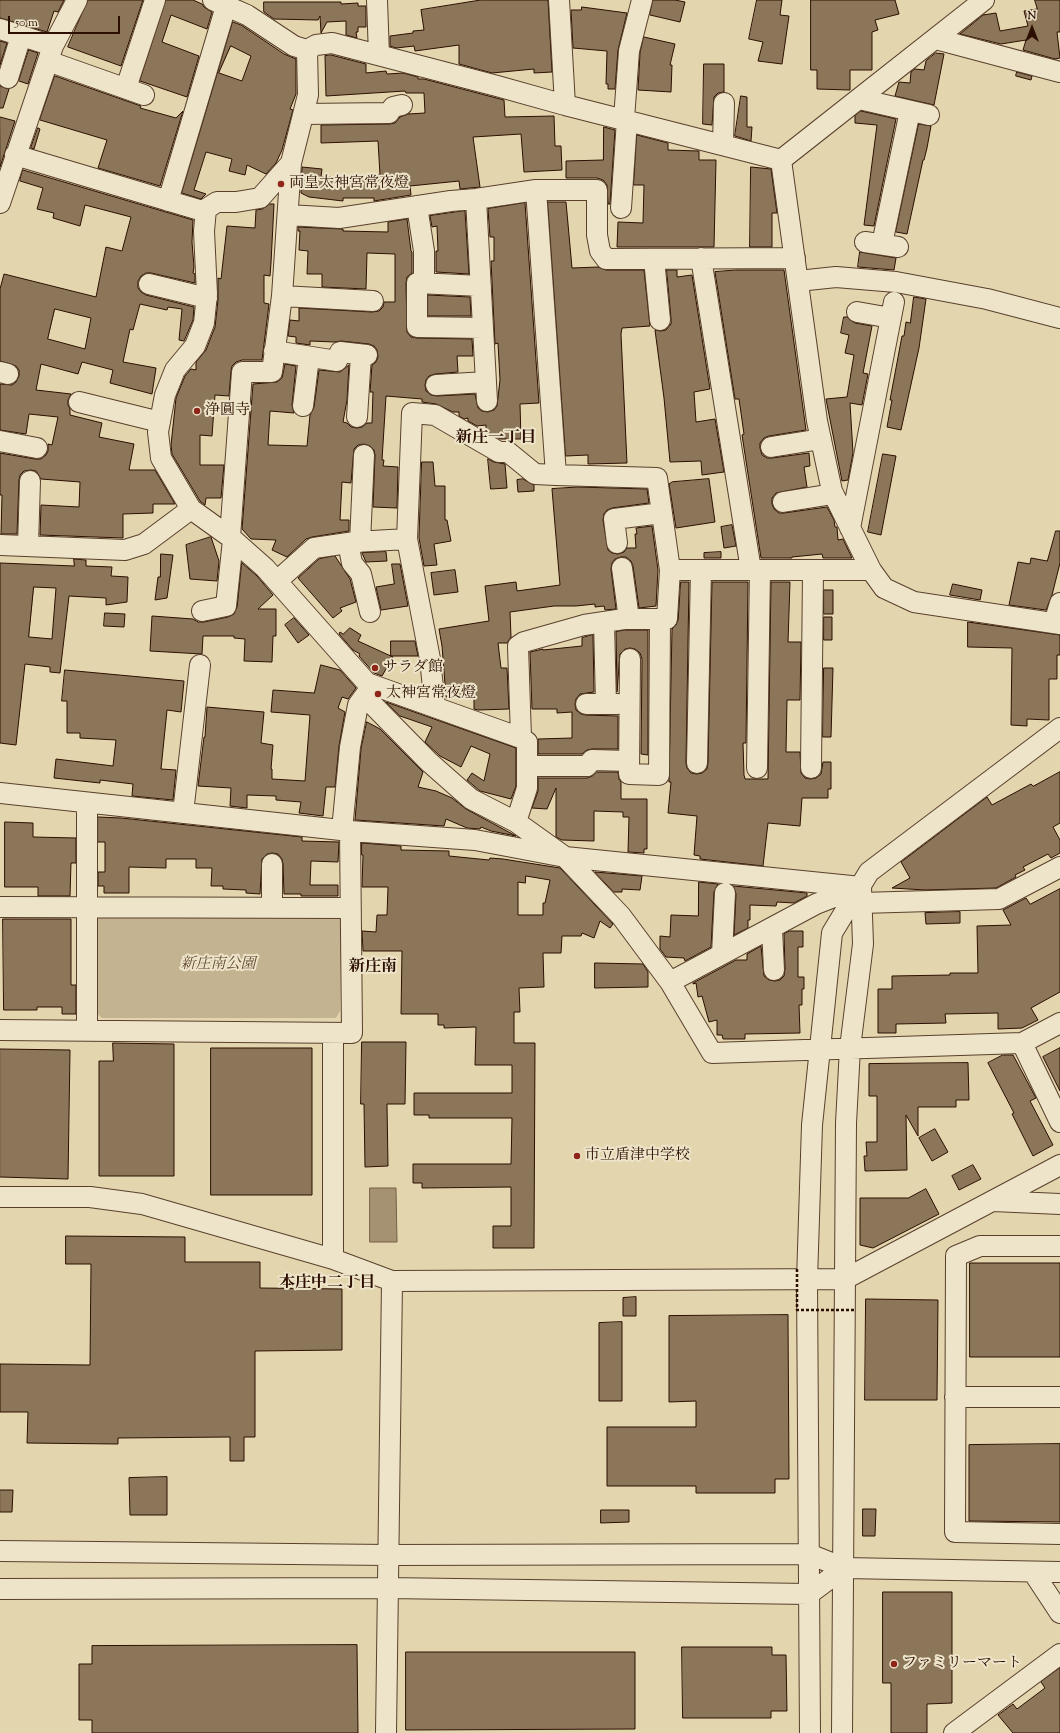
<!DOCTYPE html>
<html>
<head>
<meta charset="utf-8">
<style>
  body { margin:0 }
  #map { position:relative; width:1060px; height:1733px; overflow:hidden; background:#e3d5ae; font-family:"Sorts Mill Goudy",serif }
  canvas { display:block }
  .north { position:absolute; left:1012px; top:8px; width:40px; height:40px; -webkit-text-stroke:3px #ede4ca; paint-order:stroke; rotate:0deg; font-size:11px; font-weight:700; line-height:16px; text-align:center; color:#2c0f00 }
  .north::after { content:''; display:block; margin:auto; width:14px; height:18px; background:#2c0f00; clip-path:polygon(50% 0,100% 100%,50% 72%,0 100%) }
  .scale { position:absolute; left:8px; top:16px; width:112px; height:18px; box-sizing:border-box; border:2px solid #2c0f00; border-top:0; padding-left:5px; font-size:12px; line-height:14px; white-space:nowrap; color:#2c0f00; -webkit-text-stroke:3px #ede4ca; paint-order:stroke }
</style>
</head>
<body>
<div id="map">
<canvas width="1060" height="1733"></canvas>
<div class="north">N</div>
<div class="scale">50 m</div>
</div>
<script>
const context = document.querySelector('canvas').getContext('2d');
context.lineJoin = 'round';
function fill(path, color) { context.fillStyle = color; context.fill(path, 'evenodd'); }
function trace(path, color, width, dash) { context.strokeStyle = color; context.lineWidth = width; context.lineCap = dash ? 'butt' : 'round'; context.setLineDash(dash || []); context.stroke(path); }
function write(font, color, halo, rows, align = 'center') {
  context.font = font + ' "Sorts Mill Goudy","Noto Serif JP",serif'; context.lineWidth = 4; context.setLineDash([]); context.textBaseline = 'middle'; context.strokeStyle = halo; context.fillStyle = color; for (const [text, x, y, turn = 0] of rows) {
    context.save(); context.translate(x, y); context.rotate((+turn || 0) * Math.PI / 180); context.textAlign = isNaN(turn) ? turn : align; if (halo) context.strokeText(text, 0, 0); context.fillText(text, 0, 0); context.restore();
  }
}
fill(new Path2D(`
  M102,912H333L341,920L340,1011L336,1018H102L94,1011L95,920Z`), '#c4b390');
const water = new Path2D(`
  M370,1188H396L397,1242H370Z`);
fill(water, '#a59273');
trace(water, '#755e45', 1);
const building = new Path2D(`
  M0,0H64L58,12L54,11L47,32L0,18Z
  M88,0H143L121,66L68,47Z
  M166,0H193L202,4L204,7L212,12L207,29L171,15L162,42L199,56L187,97L140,81Z
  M481,0H548L552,72L534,73V69L492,73L459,64V45L415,51L414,46L396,48L390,46V36L413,33V31L424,30L421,10Z
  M653,0H675L685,2L680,22L650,15Z
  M757,0H782L780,15L789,16L782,64L758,61L763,42L749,39Z
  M811,0H895L899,14L875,20L878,30L872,32V70H850V90L817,89V70H811Z
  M1035,0H1060V32H1057L1060,58L1055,59L1023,50L1026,40L1001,44L960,34L983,15L996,13L1000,31L1028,26L1024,11L1037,9Z
  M264,2H341V4L358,3V6H366V27H358V32H356L357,38L346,35V21L327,22L321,33L320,16L318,20L274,19L264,12Z
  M582,7L627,13L618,50L615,89H608V84H606L607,51L573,48L571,10H581Z
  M233,22L241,25L284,54L296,59V94L290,109L293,110L282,150L276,163L266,174L247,165L245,175L229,171L232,159L206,152L194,190L206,194L201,199L182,193ZM231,46L251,56L242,81L219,73Z
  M644,37L675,44L670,65H672L671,92L638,90L640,53Z
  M0,41L7,43L0,65Z
  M29,50L38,53L28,84L19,81Z
  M936,53L944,54L934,105L895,96L899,82L910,83L911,72L915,69L924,70L926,61Z
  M331,55L366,64V73L386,71L387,74L403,73L418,77V79H424L504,100L505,117L554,116L555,146H561L562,170L524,172L521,134L473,137L480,187L460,189L459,181L410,186L411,195L374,201V198H343V201L309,197L301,193L302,167L322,169L321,177H353L380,175L378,141L321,143V125L389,124L395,123L400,117L408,114L425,113L424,93H406L405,91L326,96L325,56Z
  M704,64H724V92L718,93L714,97L712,125L703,124Z
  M1017,72L1032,76L1031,80L1016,76Z
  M55,76L141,106L140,108L176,118L183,111L160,186L98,168L107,140L40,120Z
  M0,86L9,89L3,108H0Z
  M741,96L747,97V127H752L751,141L735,136Z
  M861,111L896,119L874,226L864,225L877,125L855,123V116Z
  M0,117L15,121L0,167Z
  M919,124L931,126L927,148L924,160H923L907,234L896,232Z
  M604,127L615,130L610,204H608L607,185L603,180L597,178H566V161L603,160Z
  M38,128L40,129L34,149L31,148Z
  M637,135L668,143V150L699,151V160H716L714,247H617L618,222L643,223L644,185H634Z
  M751,167L771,169L777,213H772V247H750Z
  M23,170L193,220L192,242L194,267L193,273L195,274V283L151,273H146L141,276L138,281V288L141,292L146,295L194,307L193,320L184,341L179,340L182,309L168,307L167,310L140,304L133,330L130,329L123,362L156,368L152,394L110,383L113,370L82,362L78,374L41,364L36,390L71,394L68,400V405L70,409V415L102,423L99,437L134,444L129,470H155L175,504H153V513L123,514V538L40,535L41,505L79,507L80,482L41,479L36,471L31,470L24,471L20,475L19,480L17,534H1L2,495H0V453L35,459H41L46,455L48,451V444L52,445L58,417L29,414L26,434L0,430V384L12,385L16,382L19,376V370L16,366L0,361V289L4,274L96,297L106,247L122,251L131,217L85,205L80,226L53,218L54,213L37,209L43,188L20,181ZM55,309L91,318L85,349L48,339Z
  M548,202H566L572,268L598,267L606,270H644L650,326L622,328L621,334L627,463L588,464V455L566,456Z
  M525,203L539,403L520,404L521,439H500L486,431V425L477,426L468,421V418L464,419L459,416V412H453L436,404L422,402V399L386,396L382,460H384L383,466L398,467L397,508L373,507L375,455L374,450L370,446L364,444L358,445L354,449L351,483L342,482L340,520H349V531L312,537L306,539L287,557L272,550L276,540L251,539L242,529L253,384L277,382L282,378L285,364L296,366L292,405L294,413L270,411L268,445L307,446L310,415L314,407L319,370L340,372L349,365L347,400L343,422L347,423L351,427L357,428L362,427L367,423H372L373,392H370L372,365L376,362L378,357L377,350L374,346L369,344L341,341L334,342L310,341V345L296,343V337L288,336L290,320L299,321V308L372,312L379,311L383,307L384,302H395V254L367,253L366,289L322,287V274H307L308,251L299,250L300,231H298V227L343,229V231L388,232V222L407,219L411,251L412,252V273L407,277L406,283L407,332L411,337L417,338L472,339L473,356H457L458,372L435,374L429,376L426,380L425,385L426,391L431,395L437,396L475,394L478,408L482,411L488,412L494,410L497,406L500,380L498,343L495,344L491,261H494V237H490L488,209Z
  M270,204H274L271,263L270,276L264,275V303L269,304L262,360H242L236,362L232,366L231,371L229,396L215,395L212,436L200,435V465H224L221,498H206L205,505L200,501L172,454L171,445L176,398L185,376L191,369L196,370V362L206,350L215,327L218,300V278L221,279L227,226L255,228L256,210L262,209Z
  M465,211L469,274L436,272V251H438L437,226L432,227L430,216Z
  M860,252L896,258L894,270L858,267Z
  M667,270H677V277L692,275L710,389L694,392L696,422L715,419L724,472L702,475L701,461L670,462L664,398L655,330L661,331L666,330L671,324V319Z
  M736,270H784L806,430L769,436L764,438L760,443V448L762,455L767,458H772L809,453L810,466L804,467L807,487L776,493L772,498V504L774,509L779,513H784L827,507L834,520L835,527H837L838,540L843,539L852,558H823L822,554L792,557V558H761L742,435L744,434L739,399H735L715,272Z
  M428,295L470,297L471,316H428Z
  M914,297L926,299L919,348L901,430L887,427L892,400H890L902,336H904L906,322L910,323Z
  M844,317H847L855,323L872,326L863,373L868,374L862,405L850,403L853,453L848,480L842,481L826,399L847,397L854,355L845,353L849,335L841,333Z
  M883,454L896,456L881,535L868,532Z
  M488,459L494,462L505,464L507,488L491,489Z
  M422,462H433L435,486H445V520H447L451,541L434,544L437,565L424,566L419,538Z
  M523,479L534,485V491L518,492L517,480Z
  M709,479L715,522L676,528L669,484L672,482Z
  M578,487L647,489L649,503L612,508L607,510L604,514L603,520L608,550L612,553L618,554L624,552L627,548H636L635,534H637L636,528L652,526L658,570L656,606L639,608L633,566L631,561L626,557H621L615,559L612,563L611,569L616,609L605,610L604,606L595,607V604L576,606H554L510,612L511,637L507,643H498L501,668H507L509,709L478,710L474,709V696L446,697L442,646L439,629L489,621L485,586L516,582L517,591L560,585L552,489Z
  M732,525L736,546L724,548L721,527Z
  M1056,531H1060V563L1052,595L1046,610L1009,605L1018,562L1030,564L1031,558L1047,561Z
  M211,537L219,561L217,581L190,579L186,545Z
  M386,552L387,561L366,562L362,553Z
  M721,552V558H704V553Z
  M161,554L173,555L167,598L155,600L158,577H160Z
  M335,556L350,579L356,602L340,608L342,611L333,618L298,578L319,559Z
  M74,559L86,560V566L112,567L111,576L128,577L127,602L106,605V598L69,596L60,673L50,672V667L25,664L16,745L0,743V563L74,566ZM34,587L56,588L52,639L29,637Z
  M242,563L257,576L273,595L258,609H276V636H273L272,662L244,661L245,639L234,638V636H203L202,654L150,651L152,616L193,619L198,622H204L228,617L234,614L237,607Z
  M392,564H400L408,606L381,610L376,587L394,584Z
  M455,570L458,592L434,595L431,573Z
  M681,582H689L686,763L687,768L691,773L697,774L702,773L707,769L708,763L712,582H748L746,743H743L744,775L745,779H768L771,582H790L788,642H801L800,700H787L786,752H800L801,773L805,778L810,779L816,778L821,774L823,762H831V789H828V798H802L800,826L768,823L763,866L700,859V856L694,855L697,816L668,813L671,782H669V780L672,629L676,625L678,620Z
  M953,584L982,590L980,600L950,595Z
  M824,590H833V614H824Z
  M105,613L125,614L124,627L104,626Z
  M824,617H832V640H824Z
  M294,618L309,635L298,643L285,625Z
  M968,622L1060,635V655H1057V679H1049V720L1027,719V726L1011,725L1012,648L968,647Z
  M350,628L361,635L358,641L393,657L382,676L374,673L359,656L360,654L353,650L339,634L340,632L343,634Z
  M625,630H648V755L641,754L642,659L640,653L635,649L630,648L625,649L620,654L617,692L616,632Z
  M593,635L594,692L580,694L576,699L575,704L576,710L581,714L586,715L618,716V749H592L587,750L582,754H538V739L572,738V712L557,713V709H532L530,652L543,649V650L582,646V638Z
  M391,641H415L418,656H391Z
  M321,665L340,670L356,688L348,699L342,697L338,708L345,712L339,746L335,787H326L323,816L299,813L301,802L276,800V796L247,795V808L230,806L231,788L198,786L204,737H205L207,707L264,712L261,743L273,745L271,769H272V779L305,781L310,715L271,712L273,690L314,693Z
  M824,668H833L831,737H823Z
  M65,670L184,681L181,712L167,710L161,769L176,770L173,800L132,796L133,784L100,780V783L54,778L56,759L113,766L116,740L80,738V733H67V701H62Z
  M386,702L516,748V786L511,799L480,791L467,780L472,773L484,781L490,754L471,746L461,767L440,756L425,742L432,727L400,716Z
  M367,722L380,729L423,772L418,787L436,791L452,798L466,809L516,836L491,831L481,827L480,829L467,828L446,819L444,826L355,820L361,749Z
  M597,772H618L619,779L621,782V799H647V849H644V853L628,852L629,817H623V812L594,811V841L562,840L556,837V788L547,809L532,808L538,791V778H587L592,776Z
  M1060,772V823L1053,827L1060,840V853L1051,858L1048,854L1023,867L1025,870L1015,875L1016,877L996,888L925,890L892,888L910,878L901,862L987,797L992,805L1031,784L1033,786Z
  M98,817L121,818L302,837V841L339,842L338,862L311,861L310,885H338V896H301V894H284L283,864L282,859L278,854L272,853L267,854L262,859L260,894L246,893V890L223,889V886H211L212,868H196V859H166V868L129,867V893H104V886H98V872H105V842H98Z
  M5,822L33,823V837L76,838V863H71L70,896H38V887H5Z
  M362,843L401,846V850L449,851V856L489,860L490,858L503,859L560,868L613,924L610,928L600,921L594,938L582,933L581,936H562L561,953H543L544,987L519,988L520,1012H514V1043H535L534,1248H493V1226H511V1187L422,1188V1183H413V1164H511L512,1118H429V1115H414V1093H512V1065H475L476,1027L444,1028V1025H438V1014H401L402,951H363L362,931L376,932L377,915H387L388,887H362L363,855H362ZM526,876L550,880L545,903H543V915H518V882L525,883Z
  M595,872L642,876L640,890L622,889V892H614Z
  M699,882L718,884L714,892L711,947L685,961L684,958L666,957L660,949V936L670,937L671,915L698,916Z
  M733,886L807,893V896L794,903L777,902L776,906L750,905V920H748V928L734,935L736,894Z
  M1060,889V992L1031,1008L1038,1020L1022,1028L998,1029V1013L945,1014L946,1023L896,1024V1033H878V989H892V976L950,975V973H978L977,926L1011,925L1003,910L1026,898L1030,904Z
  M960,912V923L926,924L925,913Z
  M3,919H71V985H76V1014H62V1007H37V1010H4Z
  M790,931H803V947H798V977H804V989H802V1005H799L800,1033L745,1034V1039H723L722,1035H717V1020L709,1022L702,996L698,997L696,983L693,984V983L736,960H747V954L761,946L764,976L769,980L775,981L780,980L784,976L785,969L784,934Z
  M595,963L643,964L648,972V987L595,988Z
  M362,1042H406L405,1104H387L388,1166L365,1167L364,1104H361Z
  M113,1043L174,1044V1176H99V1061H113Z
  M211,1048H312V1195H211Z
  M1060,1048V1091L1043,1057Z
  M0,1049L70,1050L68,1179L0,1177Z
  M1003,1055H1013L1036,1098L1030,1101L1053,1145L1033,1156L1012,1114L1014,1113L988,1063Z
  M968,1063L969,1100H956V1107H918V1136L906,1115L907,1170L865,1171L864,1156H867L866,1142H877V1096H869V1064Z
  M935,1129L948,1152L932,1161L919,1138Z
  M973,1165L981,1179L959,1190L952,1176Z
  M926,1189L939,1214L873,1248L860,1245V1198H908Z
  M66,1236L185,1237V1262H260V1288L342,1289V1350L255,1351V1437H244V1461H230V1437L118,1438V1444L27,1443L28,1412H0V1364L90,1365L91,1264H66Z
  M970,1263H1060V1357H970Z
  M636,1297V1316H623V1298Z
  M866,1299L938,1300L937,1400H865Z
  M788,1315L789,1479H775V1493H696V1486H607V1427H696V1401L669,1402V1316Z
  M622,1322V1401H599V1323Z
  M1060,1444V1522L969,1521V1445Z
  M167,1477V1515H130L129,1478Z
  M0,1490H13L12,1512H0Z
  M863,1509H876L875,1536H863Z
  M601,1510H629V1522L601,1523Z
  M883,1592H952V1703L927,1704V1733H891V1683H883Z
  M357,1645L358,1733H92V1720H79V1664H92V1646Z
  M682,1647H772V1655H786L787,1711H771V1718H683Z
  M406,1652H635V1729L406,1730Z
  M1060,1668V1733H1013L998,1715L1013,1704L1017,1709L1045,1688L1041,1682Z`);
fill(building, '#8b765a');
trace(building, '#2c0f00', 1);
const minor = new Path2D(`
  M213,0L247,15L294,46L307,50L316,45L332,43L497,86L565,105L781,160
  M377,0L379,55
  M559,0L565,105
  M0,29L53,46
  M936,39L1060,72
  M48,61L144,95
  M8,78L21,36
  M126,88L155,0
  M859,99L929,115
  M304,114L389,113L393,107L402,105
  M624,119L629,51L642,0
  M723,145L724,103
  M15,155L206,212
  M781,160L817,421L832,491L871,570L884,588L914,602L1060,624
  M781,160L984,0
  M291,163L260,198L236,202H217L206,209L204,231L207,294L204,323L195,346L175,370L165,395L158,432L161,458L191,509L230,537L265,568L367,683L372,704L429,762L471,799L516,822L565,857L621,916L670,982L712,1053L1022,1043L1060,1023
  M476,199L487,401
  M168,201L226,6
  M0,203L53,46L77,0
  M417,206L424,251V274
  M621,208L627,120
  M288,215L339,218L451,201L476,199L536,190H597V235L600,251L606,259L795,258
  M865,242L898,247
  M882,244L910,111
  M701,258L751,570
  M654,259L660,320
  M798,281L836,277L896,282L987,299L1060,318
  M149,284L207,298
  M481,286L417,283V327L483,328
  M282,296L373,301
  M857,312L891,318
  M274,351L337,361L340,352L367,355
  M0,372L8,374
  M436,385L486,382
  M79,402L160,422
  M303,406L309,357
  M357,417L361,355
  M0,441L37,448
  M771,447L821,439
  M783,502L833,494
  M850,528L894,302
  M230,537L242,372H272L282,296L291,163L308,95L307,50
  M360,542L364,455
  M348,543L352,563L361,574L370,612
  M617,543L614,519L662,513
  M0,545L125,550L144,544L191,509
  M28,546L30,481
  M622,568L629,619
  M670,570H871
  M277,581L314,548L355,542L407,539
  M202,611L226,606L233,540
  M604,622L606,704
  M1054,623L1060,603
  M630,659L629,774L659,775L660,619
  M367,683L521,738
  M586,704H618
  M435,707L430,659L407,539L412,413L435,415L499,452H508L535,474L556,475
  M697,763L701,570
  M527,766H587L592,760L629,761
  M757,768L760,570
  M811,768L813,570
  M0,793L350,831L475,840L565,857L861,887
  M183,813L200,665
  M516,822L527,788V742L521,738L518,646L524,642L584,625L624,619H667L670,570L657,478L556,475L536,190
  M342,830L350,747L358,705L369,690
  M272,864V908
  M861,903L999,899L1060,867
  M0,907L350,908
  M772,928L774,970
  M722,954L725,893
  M670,982L816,904L857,888
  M0,1030L352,1033L350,831
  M87,1030V803
  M333,1033V1259
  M1022,1043L1060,1122
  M0,1197H90L142,1204L333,1259L392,1281L845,1279L1060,1165
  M993,1201L1060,1204
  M1060,1246H980L956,1256L955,1532L1060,1534
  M955,1397H1060
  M0,1551L388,1555L809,1554L844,1568L1060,1572
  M1033,1572L1060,1613
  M0,1589L387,1588L809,1594L844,1568
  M386,1733L392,1281
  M810,1733L807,1280L812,1125L832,933L869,872L1060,728
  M842,1733L846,1123L850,1048L863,944L861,887
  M954,1733L1060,1654`);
trace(minor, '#5a402c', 22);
trace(minor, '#ede4ca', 20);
trace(new Path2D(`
  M797,1269V1310H856`), '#2c0f00', 2.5, [3, 2]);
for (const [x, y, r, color] of [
  [281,184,4,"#8f2418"],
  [197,411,4,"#8f2418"],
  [375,668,4,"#8f2418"],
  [378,694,4,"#8f2418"],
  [577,1156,4,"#8f2418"],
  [894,1664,4,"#8f2418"]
]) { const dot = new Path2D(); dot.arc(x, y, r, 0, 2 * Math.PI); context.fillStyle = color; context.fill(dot); trace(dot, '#ede4ca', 1.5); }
write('15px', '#2c0f00', '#ede4ca', [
  ["両皇太神宮常夜燈",289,184],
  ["浄圓寺",205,411],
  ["サラダ館",383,668],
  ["太神宮常夜燈",386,694],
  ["市立盾津中学校",585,1156],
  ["ファミリーマート",902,1664]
], 'left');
write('italic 15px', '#614832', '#ede4ca', [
  ["新庄南公園",218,965]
]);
write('bold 16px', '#2c0f00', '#ede4ca', [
  ["新庄一丁目",496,439],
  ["新庄南",373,968],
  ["本庄中二丁目",327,1284]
]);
</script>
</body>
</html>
